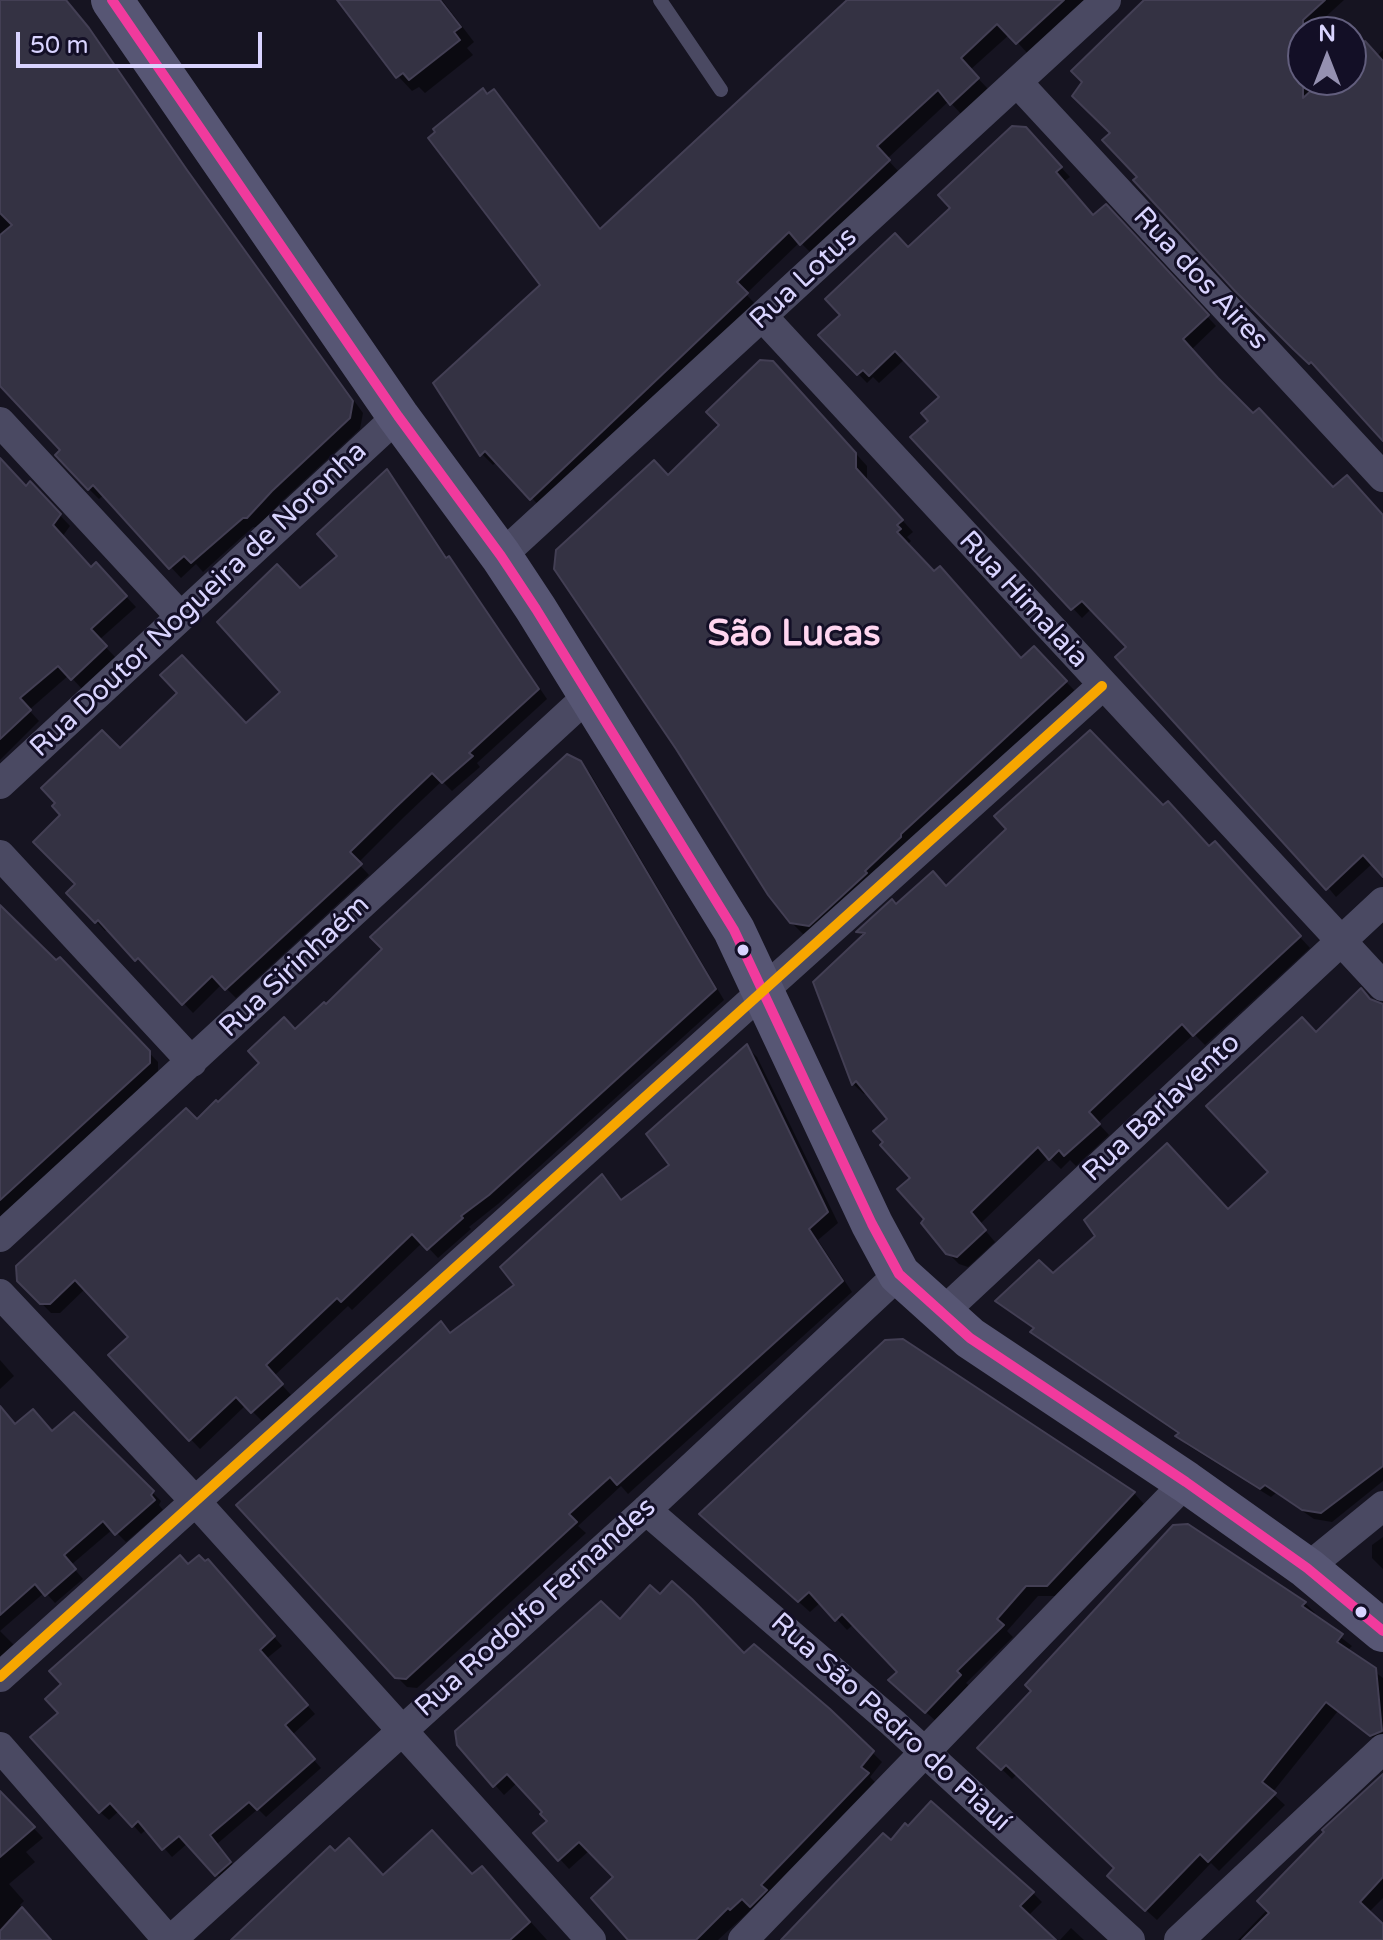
<!DOCTYPE html>
<html>
<head>
<meta charset="utf-8">
<style>
  body { margin:0 }
  #map { position:relative; width:1383px; height:1940px; overflow:hidden; background:#161421; font-family:"Varela Round",sans-serif }
  canvas { display:block }
  .north { position:absolute; left:1287px; top:16px; width:80px; height:80px; box-sizing:border-box; background:#130f26; border:2px solid #625e7d; border-radius:50%; rotate:0deg; font-size:22px; font-weight:700; line-height:32px; text-align:center; color:#d9d4ff }
  .north::after { content:''; display:block; margin:auto; width:28px; height:36px; background:#9591b1; clip-path:polygon(50% 0,100% 100%,50% 72%,0 100%) }
  .scale { position:absolute; left:16px; top:32px; width:246px; height:36px; box-sizing:border-box; border:4px solid #d9d4ff; border-top:0; padding-left:10px; font-size:24px; line-height:28px; white-space:nowrap; color:#d9d4ff; -webkit-text-stroke:6px #130f26; paint-order:stroke }
</style>
</head>
<body>
<div id="map">
<canvas width="1383" height="1940"></canvas>
<div class="north">N</div>
<div class="scale">50 m</div>
</div>
<script>
const context = document.querySelector('canvas').getContext('2d');
context.lineJoin = 'round';
function fill(path, color) { context.fillStyle = color; context.fill(path, 'evenodd'); }
function trace(path, color, width, dash) { context.strokeStyle = color; context.lineWidth = width; context.lineCap = dash ? 'butt' : 'round'; context.setLineDash(dash || []); context.stroke(path); }
function write(font, color, halo, rows, align = 'center') {
  context.font = font + ' "Varela Round",sans-serif'; context.lineWidth = 6; context.setLineDash([]); context.textBaseline = 'middle'; context.strokeStyle = halo; context.fillStyle = color; for (const [text, x, y, turn = 0] of rows) {
    context.save(); context.translate(x, y); context.rotate((+turn || 0) * Math.PI / 180); context.textAlign = isNaN(turn) ? turn : align; if (halo) context.strokeText(text, 0, 0); context.fillText(text, 0, 0); context.restore();
  }
}
fill(new Path2D(`
  M0,0H66L99,41L196,183L363,413L360,429L282,501L258,527H253L203,572L196,564L181,578L104,495L99,499L89,489L62,450L0,383Z
  M340,0H442L474,42L467,48L473,55L425,93L419,87L412,91L398,76Z
  M850,0H1087L1028,54L1010,34L970,70L989,90L962,115L949,101L887,159L900,173L813,255L800,242L746,294L757,306L543,510L498,461L493,465L482,454L435,383L542,286L487,96L493,92L505,103L601,230Z
  M1154,0H1344L1309,32H1303V80H1351V57L1377,56L1383,50V438L1321,370L1319,372L1294,348L1140,177L1113,133Z
  M1034,138L1070,177L1063,182L1094,217L1114,216L1216,326L1191,350L1253,416L1333,490L1383,517V873L1373,863L1336,897L1129,648L1092,608L1082,618L913,437L931,421L942,397L905,359L879,383L873,377L867,383L821,335L908,250Z
  M785,375L867,466V481L913,532L907,537L911,541L907,545L1022,660L1034,649L1077,693L820,936L803,934L791,922L668,477Z
  M387,471L396,481L448,559L458,568L547,699L477,763L480,767L452,791L442,781L404,817L358,863L369,875L236,998L222,984L193,1013L148,966L146,968L108,928L105,931L69,893L78,884L120,751L247,726L283,693L301,591L340,556Z
  M0,481L40,494L70,526L62,537L92,569L96,565L136,607L99,640L116,658L82,689L69,675L29,710L39,721L0,760Z
  M580,762L590,773L724,1000L498,1204L469,1227L471,1229L438,1258L423,1242L352,1310L348,1306L274,1376L291,1395L262,1421L246,1405L200,1449L111,1355L131,1337L86,1288L60,1313H51L19,1280L218,1104L295,1031L326,1006Z
  M1163,808L1210,848L1225,855L1310,948L1205,1045L1194,1034L1098,1123L1109,1135L1076,1166L1070,1160L1061,1169L1049,1157L980,1224L995,1242L968,1267L959,1264L948,1253L927,1219L890,1119L867,1092L864,1094L853,1084L864,937L859,932L896,907Z
  M0,908L56,963L59,959L158,1062V1072L0,1217Z
  M1361,991L1378,1005H1383V1481L1332,1522L1314,1519L1276,1493L1271,1497L1187,1445L1178,1436L1180,1435L1042,1341L1033,1332L1035,1330L998,1301L1053,1276L1229,1211L1270,1172L1316,1034Z
  M747,1047L757,1057L838,1223L818,1240L852,1292L628,1494L621,1486L578,1526L586,1533L417,1688L407,1687L396,1676L451,1334L517,1285L602,1177L622,1201L671,1165Z
  M0,1360L14,1376L0,1389Z
  M0,1407L16,1426L53,1433L74,1415L161,1501L159,1505L163,1510L126,1542L113,1529L71,1565L83,1579L55,1603L45,1592L0,1631L14,1645L0,1658Z
  M1134,1493L1144,1504L1058,1596H1038L1007,1631L1013,1637L966,1683L971,1687L937,1722L902,1691L900,1672L854,1624L847,1630L821,1602L810,1612L713,1525Z
  M1383,1537V1569L1372,1558V1545Z
  M188,1566L216,1570L282,1646L266,1659L315,1714L292,1735L321,1768L266,1817L258,1809L217,1844L238,1871L225,1883L188,1843L172,1857L147,1829L141,1834L120,1810L109,1820L100,1812L61,1714Z
  M1305,1603L1315,1613L1312,1615L1352,1646L1347,1651L1383,1678V1745L1338,1711L1272,1793L1285,1805L1219,1871L1211,1863L1157,1920L1120,1887L1117,1868L1018,1773L1012,1779L980,1748Z
  M620,1622L744,1656L829,1710L882,1762L870,1777L877,1784L761,1915L753,1908L718,1940H630L616,1877L590,1850L569,1869L536,1833L549,1821L545,1812L518,1782L504,1795L495,1785Z
  M1383,1776V1898L1368,1913L1383,1927V1940H1238L1268,1909Z
  M0,1793L43,1838L26,1852L35,1862L9,1884L24,1901L20,1905L50,1940H0Z
  M891,1843L1033,1893L1042,1902L1028,1916L1053,1940H781L785,1939Z
  M472,1877L491,1878L547,1940H234L383,1878Z
  M1071,1928L1084,1940H1060Z`), '#0007');
const building = new Path2D(`
  M0,0H66L89,28L187,170L353,401L350,418L272,491L247,518H243L191,563L184,556L169,569L93,485L88,490L55,455L60,450L0,386V235L12,225L0,213Z
  M337,0H440L461,27L454,32L460,40L409,80L403,73L396,78Z
  M847,0H1064L1016,44L997,24L961,58L979,78L950,105L938,90L877,146L890,160L800,245L789,232L737,282L748,293L530,500L485,451L480,456L433,383L540,285L428,138L435,132L433,129L483,88L487,94L494,89L600,229Z
  M1144,0H1325L1303,20V98L1323,80H1351V54L1365,41L1383,61V441L1311,362L1309,364L1293,349L1235,291L1133,180L1137,177L1102,140L1110,133L1072,96L1082,82L1071,71Z
  M1012,126L1026,127L1062,167L1056,172L1093,215L1106,204L1209,315L1183,339L1218,378L1253,413L1259,408L1333,487L1347,475L1383,515V877L1363,855L1326,890L1115,657L1126,647L1082,601L1071,610L910,437L928,421L921,413L939,397L895,351L869,376L863,370L857,375L818,335L840,315L825,299L895,233L908,247L950,208L938,195Z
  M760,360L773,361L856,453V468L903,520L897,525L901,529L897,532L934,571L940,566L1021,658L1034,646L1067,681L901,834V837L865,871L867,873L809,926L790,923L768,895L676,749L554,569L556,550L654,460L668,475L719,425L706,412Z
  M0,458L26,486L30,481L61,514L53,525L91,567L96,562L127,596L91,629L107,646L71,680L58,666L20,698L31,710L0,739Z
  M387,469L446,558L449,556L539,689L469,753L473,756L442,783L432,773L395,808L350,852L362,864L225,990L212,976L182,1005L138,958L135,961L98,920L95,923L66,893L75,884L33,842L60,815L52,806L55,803L41,788L102,730L120,748L177,693L160,675L182,655L246,723L280,692L217,622L277,564L300,588L337,556L317,534Z
  M1090,730L1163,805L1168,801L1209,846L1215,841L1301,936L1193,1036L1182,1024L1089,1112L1100,1124L1064,1156L1059,1150L1049,1160L1038,1147L971,1212L986,1230L957,1257L946,1254L921,1223L924,1219L897,1189L910,1178L880,1145L883,1142L873,1131L887,1119L856,1081L852,1085L813,982L865,933L856,932L892,899L896,904L933,871L946,886L1006,829L994,816Z
  M567,754L581,761L716,989L489,1195L461,1216L463,1218L427,1250L412,1234L341,1302L337,1298L266,1365L283,1384L251,1413L236,1397L189,1441L108,1355L128,1337L75,1280L50,1304H40L17,1281L16,1266L186,1108L197,1119L216,1100L218,1102L259,1063L248,1051L284,1017L295,1029L324,1002L326,1004L382,949L370,937Z
  M0,905L56,960L60,957L150,1051V1063L0,1200Z
  M1361,988L1370,999L1383,1004V1466L1321,1513L1302,1510L1265,1485L1260,1489L1175,1436L1179,1433L1030,1332L1034,1328L995,1301L1039,1260L1053,1273L1095,1236L1084,1220L1167,1143L1228,1209L1268,1172L1206,1106L1302,1017L1316,1032Z
  M747,1044L828,1212L809,1229L843,1281L617,1485L610,1477L569,1514L577,1522L406,1679L395,1678L236,1505L441,1321L450,1333L514,1285L500,1267L602,1174L621,1200L669,1165L646,1134Z
  M903,1339L1135,1492L1047,1586H1026L997,1619L1004,1625L957,1671L961,1675L925,1713L888,1680L897,1672L842,1614L835,1621L809,1592L798,1602L699,1514L885,1340Z
  M0,1406L15,1424L33,1409L52,1431L74,1412L154,1491L151,1495L155,1500L115,1535L103,1521L64,1555L76,1569L45,1596L35,1584L0,1615Z
  M1188,1524L1306,1602L1302,1606L1343,1634L1337,1642L1376,1668L1382,1731L1370,1736L1326,1702L1262,1782L1276,1793L1208,1862L1200,1854L1145,1911L1107,1876L1114,1868L1006,1765L1001,1770L977,1748L1031,1691L1025,1685L1173,1525Z
  M180,1555L188,1564L199,1555L205,1561L208,1559L275,1636L260,1650L308,1705L285,1725L315,1759L257,1810L249,1802L210,1835L231,1862L215,1876L179,1836L162,1850L138,1821L132,1827L110,1803L99,1813L30,1737L58,1713L45,1699L61,1684L49,1671Z
  M672,1581L692,1599L744,1653L754,1644L830,1709L874,1751L861,1767L869,1773L761,1885L767,1890L750,1907L742,1899L730,1910L728,1908L696,1940H628L591,1898L613,1877L579,1842L558,1861L533,1833L547,1821L540,1814L542,1812L507,1774L493,1787L457,1745L455,1731L601,1601L620,1619L650,1585L660,1594Z
  M1383,1774V1877L1360,1902L1383,1924V1940H1242L1269,1913L1257,1901L1324,1832L1322,1830Z
  M0,1791L35,1827L0,1857Z
  M931,1801L1034,1892L1020,1906L1056,1940H781L883,1833L891,1840L905,1823L908,1826Z
  M432,1830L472,1874L482,1866L530,1922L510,1940H231L330,1846L335,1851L349,1838L383,1875Z
  M22,1907L51,1940H0V1931Z`);
fill(building, '#343243');
trace(building, '#433f54', 2);
trace(new Path2D(`
  M660,0L721,90`), '#4a4962', 14);
trace(new Path2D(`
  M1017,82L1383,477
  M763,317L1383,986
  M0,422L180,616
  M501,556L1106,0
  M0,784L398,416
  M0,855L192,1062
  M0,1237L588,696
  M0,1294L196,1502L591,1940
  M941,1314L1383,902
  M646,1510L893,1723L1130,1940
  M1307,1568L1383,1506
  M0,1677L1102,686
  M0,1747L168,1940
  M171,1940L646,1510L899,1274
  M743,1940L1186,1482
  M1179,1940L1383,1749`), '#4a4962', 30);
trace(new Path2D(`
  M112,0L398,416L501,556L536,609L734,930L872,1224L899,1274L970,1338L1186,1482L1307,1568L1383,1631`), '#575674', 42);
trace(new Path2D(`
  M112,0L398,416L501,556L536,609L734,930L872,1224L899,1274L970,1338L1186,1482L1307,1568L1383,1631`), '#f13a9d', 10);
trace(new Path2D(`
  M0,1677L1102,686`), '#f7a600', 10);
for (const [x, y, r, color] of [
  [743,950,7,"#d9d4ff"],
  [1361,1612,7,"#d9d4ff"]
]) { const dot = new Path2D(); dot.arc(x, y, r, 0, 2 * Math.PI); context.fillStyle = color; context.fill(dot); trace(dot, '#130f26', 3); }
write('28px', '#d9d4ff', '#130f26', [
  ["Rua Lotus",804,279,-43],
  ["Rua dos Aires",1200,279,47],
  ["Rua Doutor Nogueira de Noronha",199,600,-43],
  ["Rua Himalaia",1023,600,47],
  ["Rua Sirinhaém",295,967,-43],
  ["Rua Barlavento",1162,1108,-43],
  ["Rua Rodolfo Fernandes",536,1608,-42],
  ["Rua São Pedro do Piauí",890,1723,42]
]);
write('bold 36px', '#ffd6f0', '#130f26', [
  ["São Lucas",794,636]
]);
</script>
</body>
</html>
